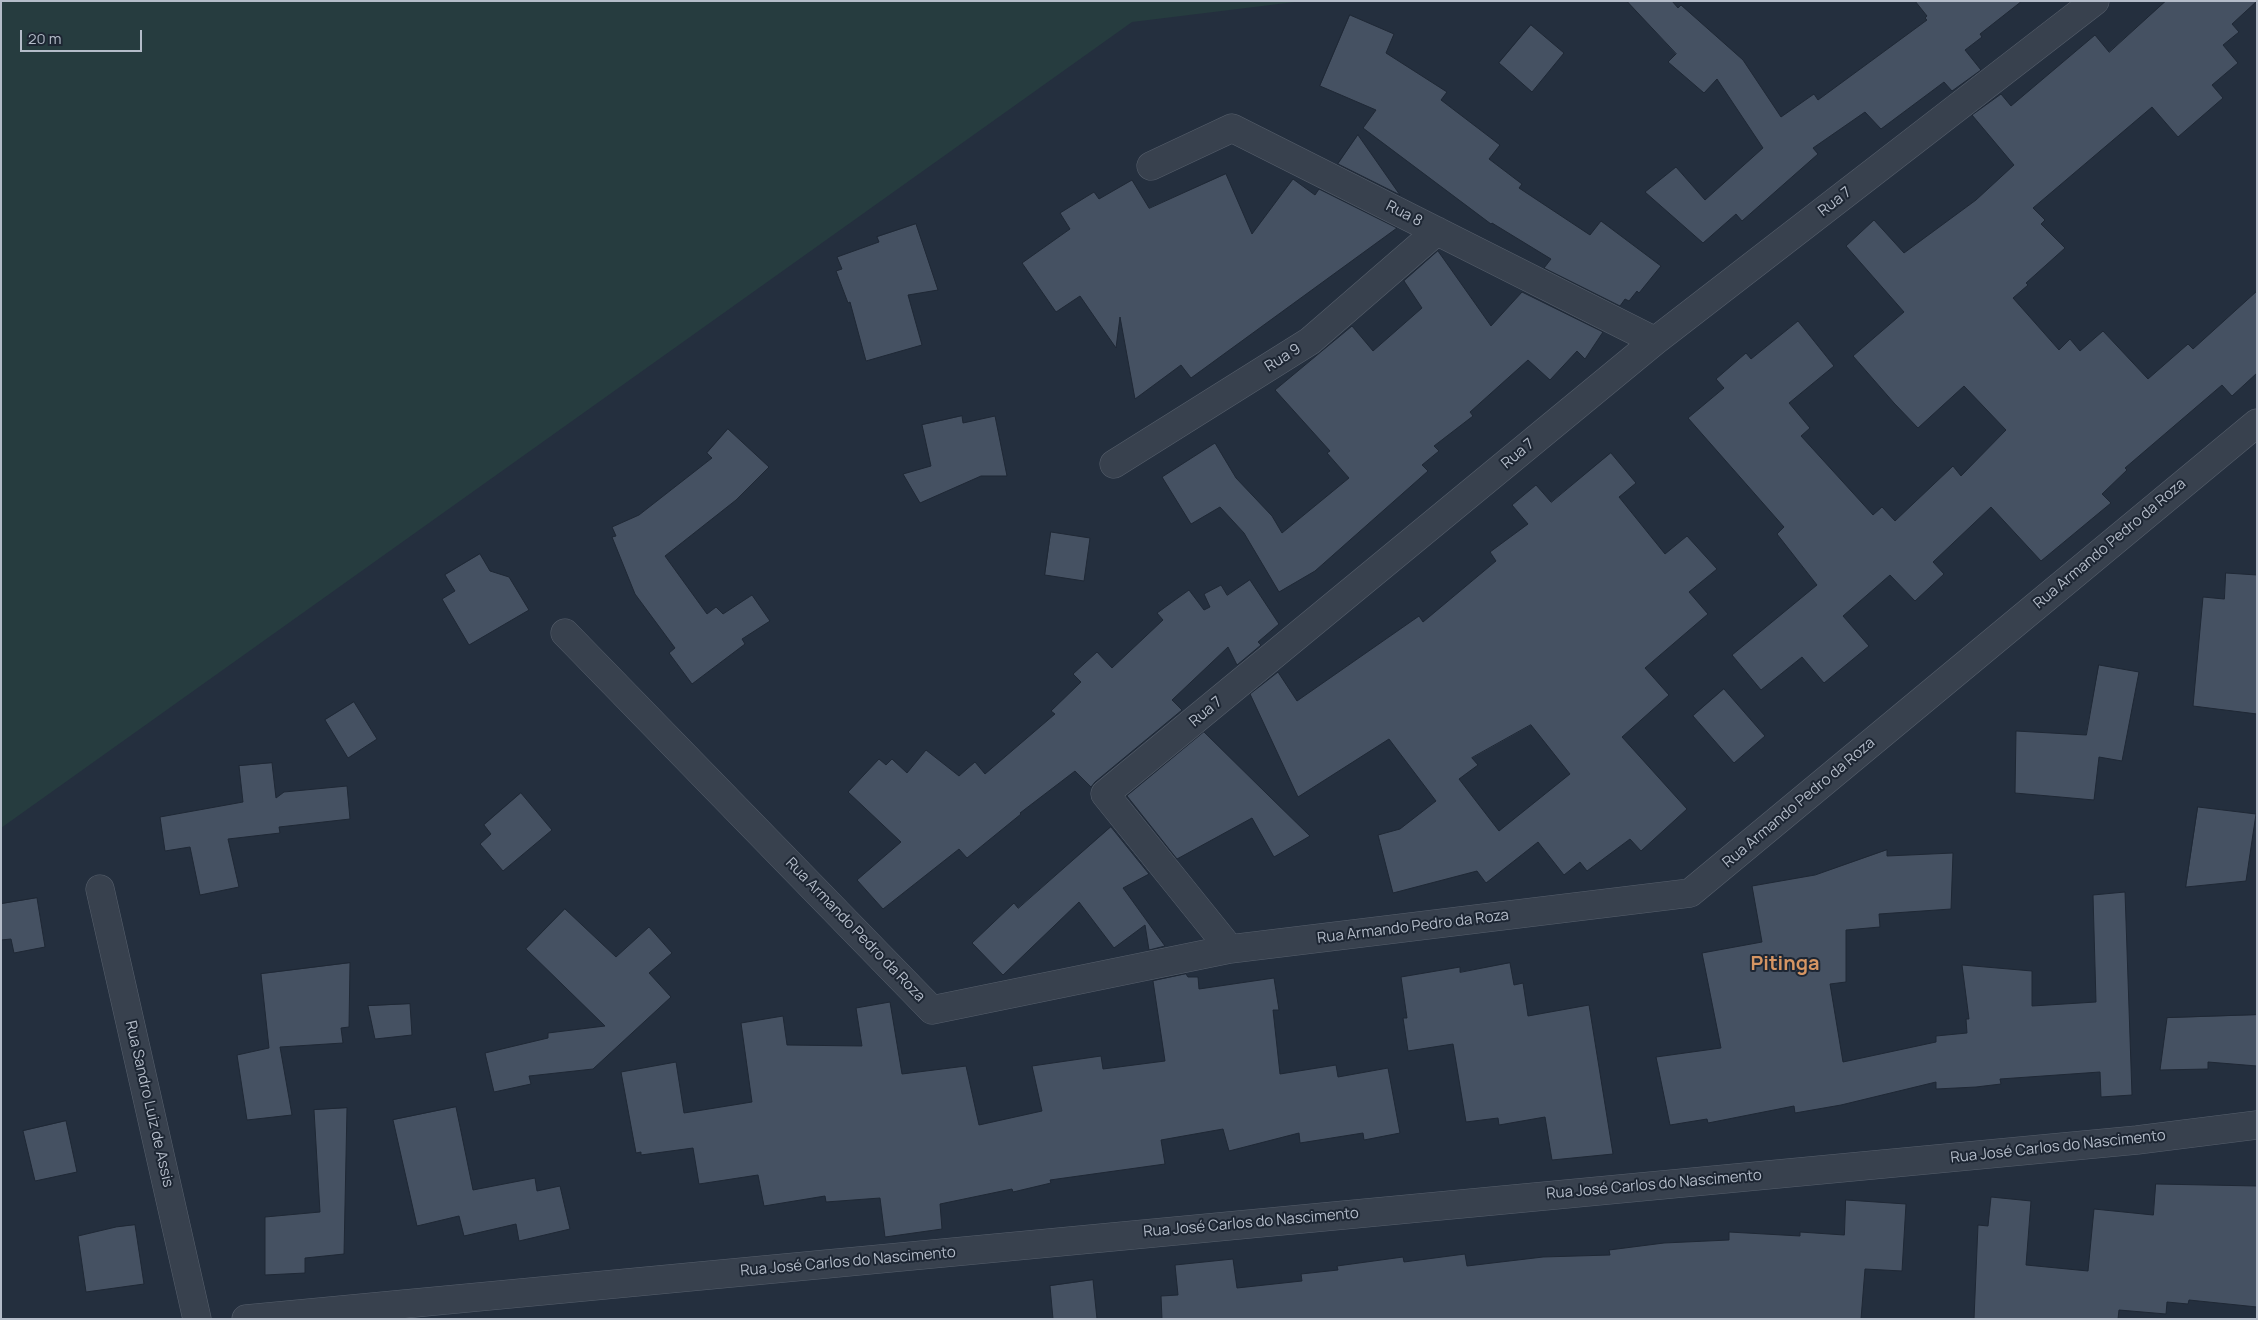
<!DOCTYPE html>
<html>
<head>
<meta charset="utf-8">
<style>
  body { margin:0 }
  #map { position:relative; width:2258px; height:1320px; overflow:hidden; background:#242f3e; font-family:Manrope,sans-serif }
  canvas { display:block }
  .frame { position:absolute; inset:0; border:2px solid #b4bcc9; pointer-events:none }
  .scale { position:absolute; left:20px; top:30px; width:122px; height:22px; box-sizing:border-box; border:2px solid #b4bcc9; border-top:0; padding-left:6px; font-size:15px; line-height:18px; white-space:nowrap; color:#b4bcc9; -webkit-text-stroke:4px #1d2633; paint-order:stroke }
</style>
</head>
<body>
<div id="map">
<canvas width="2258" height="1320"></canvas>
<div class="frame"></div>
<div class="scale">20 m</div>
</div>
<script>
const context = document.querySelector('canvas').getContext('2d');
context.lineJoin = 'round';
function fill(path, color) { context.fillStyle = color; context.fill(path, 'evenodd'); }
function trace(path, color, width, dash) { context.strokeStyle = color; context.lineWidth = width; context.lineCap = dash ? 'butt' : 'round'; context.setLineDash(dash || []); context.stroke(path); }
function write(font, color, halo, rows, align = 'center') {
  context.font = font + ' Manrope,sans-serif'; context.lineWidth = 4; context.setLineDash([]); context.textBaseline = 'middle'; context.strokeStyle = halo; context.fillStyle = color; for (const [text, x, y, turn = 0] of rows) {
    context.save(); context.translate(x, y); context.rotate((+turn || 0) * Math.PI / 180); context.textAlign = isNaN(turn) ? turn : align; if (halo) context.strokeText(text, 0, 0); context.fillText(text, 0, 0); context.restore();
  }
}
fill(new Path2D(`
  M1,1H1303L1132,22L1,828Z`), '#263c3f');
const building = new Path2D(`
  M1627,1H1672L1678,8L1681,5L1743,60L1781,117L1814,94L1818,100L1927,20L1925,18L1927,16L1915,1H2022L1980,34L1982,37L1965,50L1981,70L1952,91L1944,82L1881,129L1865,112L1813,148L1818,154L1742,221L1736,214L1703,243L1645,192L1676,167L1705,200L1763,148L1717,79L1704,93L1668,62L1676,54Z
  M2166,1H2257L2232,24L2239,32L2223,45L2238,63L2212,85L2223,98L2178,137L2152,107L2033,208L2045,220L2041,224L2065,248L2026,283L2028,285L2013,298L2059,350L2070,339L2080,351L2103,331L2148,379L2188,344L2193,349L2257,291V373L2232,396L2222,385L2125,468L2127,470L2102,494L2111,503L2041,561L1991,507L1933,562L1944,574L1915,601L1890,575L1843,616L1869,646L1824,683L1802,657L1761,690L1732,655L1817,585L1777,534L1784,527L1688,418L1724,388L1716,379L1746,353L1751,359L1798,321L1834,366L1789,403L1810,428L1801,436L1873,515L1882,507L1895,521L1953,466L1961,476L2006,430L1964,386L1918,428L1894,403L1853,356L1904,312L1846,246L1874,220L1904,253L1976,200L2014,165L1972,115L2001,94L2011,106L2095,35L2109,52Z
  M1350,15L1394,34L1386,53L1447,92L1441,100L1500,145L1489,159L1522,184L1519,188L1590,235L1601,221L1661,266L1639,293L1637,291L1629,301L1625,299L1620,306L1544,268L1551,259L1492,223L1491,224L1363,128L1376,110L1320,86Z
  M1531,25L1564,53L1532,92L1499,63Z
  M1358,135L1400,195L1338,164Z
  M1226,174L1252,234L1293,179L1315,195L1319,189L1397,228L1191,378L1181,365L1135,399L1120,317L1116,348L1080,296L1056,312L1022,263L1070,229L1060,213L1094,192L1099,199L1132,180L1149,208Z
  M916,224L938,290L908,295L922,345L866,361L850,302L848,303L836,271L842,269L837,257L879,242L877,237Z
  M1438,251L1491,326L1522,292L1603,332L1585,359L1577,351L1550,380L1528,360L1470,412L1473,416L1434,446L1439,451L1422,465L1428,471L1315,571L1279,592L1244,533L1220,507L1191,524L1162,477L1215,443L1236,478L1272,516L1282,533L1349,478L1327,453L1330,451L1275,390L1352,326L1373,351L1422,308L1404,281Z
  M962,416L963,423L995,416L1007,476H981L920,503L903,474L931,466L922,425Z
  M728,429L769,467L736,500L665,556L707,614L716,607L723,614L752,595L770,621L742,639L745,644L692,684L669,653L675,648L635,594L612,537L616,536L612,527L639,515L712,458L707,453Z
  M1611,453L1636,483L1619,497L1665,554L1687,536L1717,569L1689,592L1708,614L1645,668L1669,695L1622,737L1687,809L1641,851L1630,839L1587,871L1580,862L1564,875L1538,842L1486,883L1477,871L1393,893L1378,835L1400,829L1436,801L1389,739L1298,797L1250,694L1278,672L1297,701L1419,616L1423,622L1496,561L1490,552L1528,524L1512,505L1536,485L1551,502ZM1531,725L1570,774L1499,831L1459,779L1478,765L1472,758Z
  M1051,532L1090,538L1084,581L1045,575Z
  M480,554L490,571L509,577L529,610L469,645L442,599L455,591L445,575Z
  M2226,573L2257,575V714L2193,706L2203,597L2224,599Z
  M1250,580L1279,624L1258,642L1261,645L1237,665L1228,647L1172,700L1182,710L1095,782L1091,787L1075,771L1020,813L1021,814L967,858L959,849L883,909L857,880L901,842L848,792L879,759L886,765L892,759L907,773L926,750L959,776L975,762L985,774L1055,714L1051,711L1081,682L1073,674L1097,652L1112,668L1163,620L1157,613L1189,590L1204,610L1210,607L1204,594L1221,585L1227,595Z
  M2099,665L2139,672L2122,761L2099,757L2094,800L2015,793L2016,731L2086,735Z
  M1724,689L1765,736L1734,763L1693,716Z
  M354,702L377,739L348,758L325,720Z
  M1204,732L1267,794L1310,836L1274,857L1252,818L1177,859L1127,796Z
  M272,763L276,798L284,792L347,786L350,819L279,827L280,833L228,839L239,887L200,895L190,847L165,851L160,817L243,802L239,766Z
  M521,793L552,830L503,871L480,844L491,834L484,825Z
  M2198,807L2256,814L2246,881L2186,887Z
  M1111,827L1149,874L1123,888L1165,946L1149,950L1145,925L1114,948L1079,902L1003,975L972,943L1014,903L1018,908Z
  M1887,850V856L1953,853L1951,909L1879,914L1880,927L1846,930V982L1830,984L1843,1062L1936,1042V1036L1967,1033L1966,1019H1969L1962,965L2032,971V1006L2096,1002L2093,895L2125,892L2132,1095L2101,1097L2100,1072L2000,1079L2001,1084L1976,1087L1936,1089V1082L1841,1105L1795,1113L1794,1106L1708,1123L1707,1119L1670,1125L1656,1057L1721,1048L1702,953L1762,942L1752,886L1815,875Z
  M37,898L45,947L14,953L11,939L1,940V904Z
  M565,909L616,957L649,927L672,953L649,973L671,997L593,1069L529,1076L531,1084L494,1092L485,1053L548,1038V1033L605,1026L526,949Z
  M350,963L349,1027L341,1028L343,1043L280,1047L292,1115L247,1120L237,1055L269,1048L261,974Z
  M1510,963L1514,985L1523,983L1528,1016L1589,1005L1613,1154L1552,1160L1545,1117L1499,1125L1498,1118L1466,1122L1453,1044L1408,1051L1403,1018H1407L1401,977L1460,967V972Z
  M1186,974L1188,977H1198L1199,989L1274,978L1279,1010H1273L1280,1074L1336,1065L1338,1077L1388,1068L1400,1133L1364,1140L1363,1133L1300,1143L1299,1133L1229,1151L1223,1129L1161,1140L1165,1164L1050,1180L1051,1183L1013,1192L1012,1189L940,1204L942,1229L885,1237L880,1198L826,1202L825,1196L764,1206L758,1175L699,1184L693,1148L641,1155V1152L636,1153L621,1072L676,1062L684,1113L752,1102L741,1023L783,1016L787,1045L862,1046L856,1008L890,1002L902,1074L966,1066L979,1125L1042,1111L1032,1066L1101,1056L1103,1069L1165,1061L1153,981Z
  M410,1004L412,1035L375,1039L368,1006Z
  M2257,1015V1066L2208,1062V1069L2160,1070L2167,1018Z
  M456,1107L473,1190L535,1178L537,1191L560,1186L570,1229L519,1241L516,1224L464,1236L459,1216L417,1226L393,1120Z
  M347,1108L344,1254L305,1258V1273L265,1275V1217L320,1212L314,1110Z
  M66,1121L77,1172L35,1181L23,1131Z
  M2156,1184L2257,1186V1307L2189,1300L2188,1304L2167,1302L2166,1314L2119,1310L2118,1319H1974L1978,1225L1988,1226L1991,1197L2031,1201L2026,1265L2088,1271L2094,1209L2153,1215Z
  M1846,1200L1906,1204L1902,1271L1865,1269L1861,1319H1162L1161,1296L1178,1295L1175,1265L1233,1259L1237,1288L1302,1281L1301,1274L1338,1270L1337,1266L1403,1257L1404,1262L1465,1254L1467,1266L1543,1257L1610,1255L1609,1250L1664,1243L1729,1240V1232L1800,1236V1232L1844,1235Z
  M135,1225L144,1284L86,1292L78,1236L116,1227Z
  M1093,1280L1097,1319H1053L1050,1286Z`);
fill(building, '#455162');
trace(building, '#1f2835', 1);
const minor = new Path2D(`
  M1151,166L1232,128L1655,341
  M1114,464L1310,341L1437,231
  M565,633L932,1010L1230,949L1690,893L2257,423
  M100,889L197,1319
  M1230,949L1105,794L1655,341L2095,1
  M246,1319L2137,1140L2257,1125`);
trace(minor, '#565f6c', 29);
trace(minor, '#38414e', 28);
write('15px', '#b4bcc9', '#1d2633', [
  ["Rua 7",1835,202,-38],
  ["Rua 8",1404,214,27],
  ["Rua 9",1283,358,-32],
  ["Rua 7",1518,454,-40],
  ["Rua Armando Pedro da Roza",2110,544,-40],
  ["Rua 7",1206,712,-40],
  ["Rua Armando Pedro da Roza",1799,803,-40],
  ["Rua Armando Pedro da Roza",1413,927,-7],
  ["Rua Armando Pedro da Roza",855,930,46],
  ["Rua Sandro Luiz de Assis",149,1104,77],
  ["Rua José Carlos do Nascimento",2058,1147,-6],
  ["Rua José Carlos do Nascimento",1654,1185,-5],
  ["Rua José Carlos do Nascimento",1251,1223,-5],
  ["Rua José Carlos do Nascimento",848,1262,-5]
]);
write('bold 20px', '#d59563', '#1d2633', [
  ["Pitinga",1785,964]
]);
</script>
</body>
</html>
